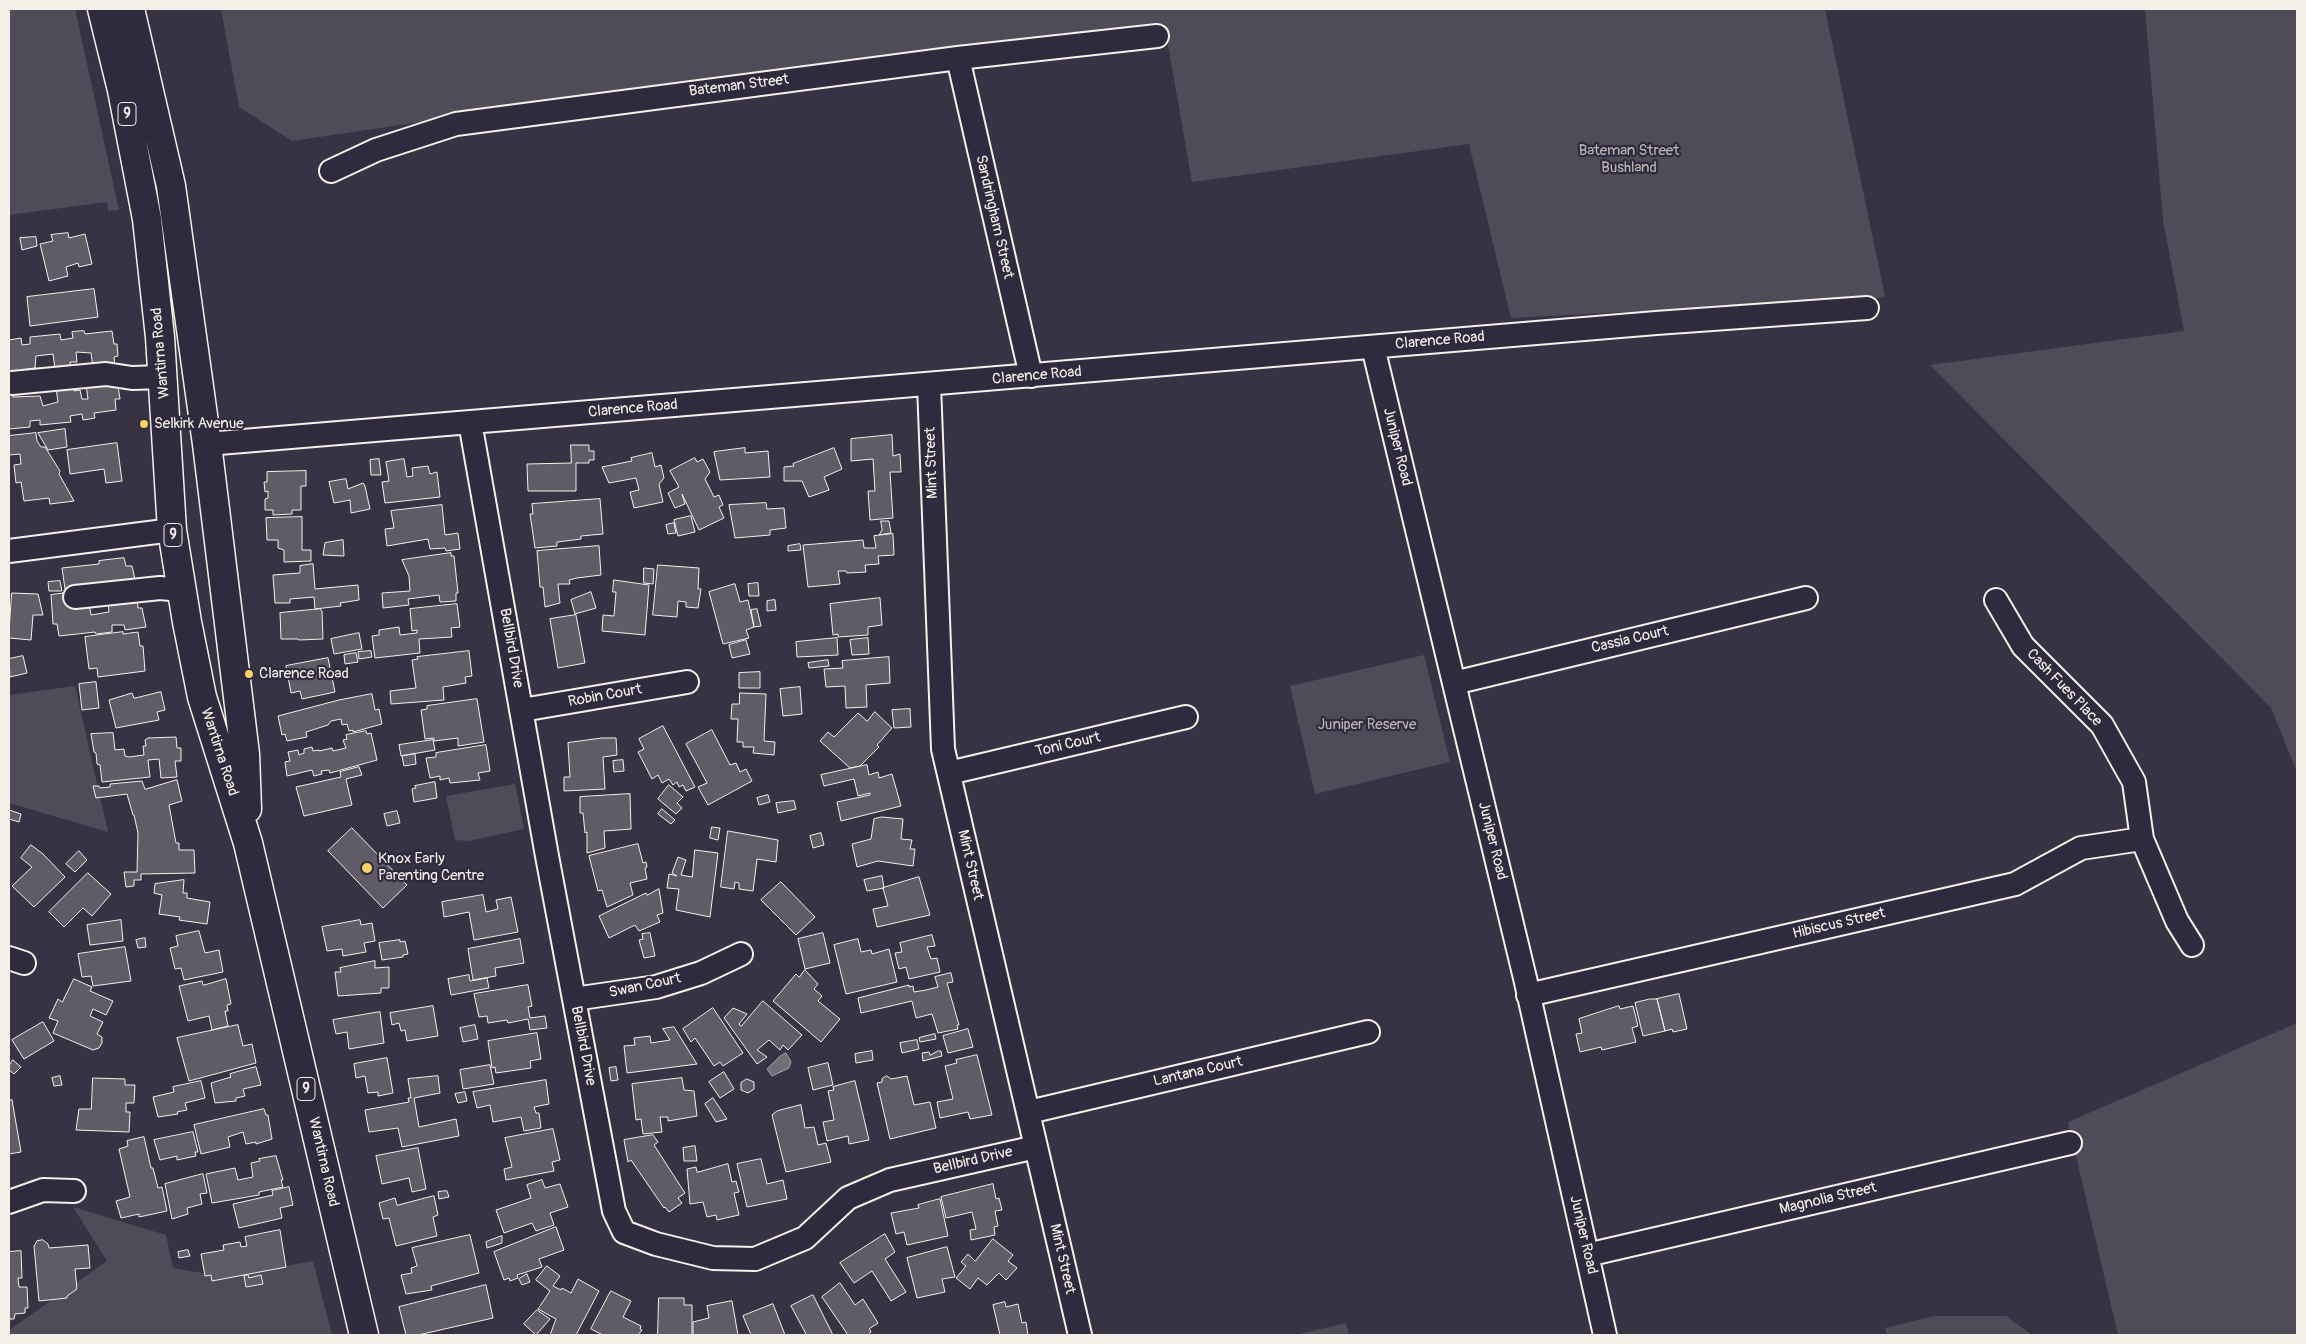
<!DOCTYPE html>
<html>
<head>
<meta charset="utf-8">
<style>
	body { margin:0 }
	#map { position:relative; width:2306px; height:1344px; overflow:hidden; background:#373244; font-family:Pangolin,sans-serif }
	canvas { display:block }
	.frame { position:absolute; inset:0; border:10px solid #f4f1e8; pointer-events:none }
</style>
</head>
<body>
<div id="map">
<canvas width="2306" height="1344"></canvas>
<div class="frame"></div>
</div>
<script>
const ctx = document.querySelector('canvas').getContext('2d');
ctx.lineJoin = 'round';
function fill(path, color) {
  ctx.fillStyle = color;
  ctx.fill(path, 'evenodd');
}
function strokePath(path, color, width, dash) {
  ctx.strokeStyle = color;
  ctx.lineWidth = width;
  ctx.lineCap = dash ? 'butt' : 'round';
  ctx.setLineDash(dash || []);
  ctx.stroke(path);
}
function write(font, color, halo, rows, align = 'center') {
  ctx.font = font + ' Pangolin,sans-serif';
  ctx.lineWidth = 4.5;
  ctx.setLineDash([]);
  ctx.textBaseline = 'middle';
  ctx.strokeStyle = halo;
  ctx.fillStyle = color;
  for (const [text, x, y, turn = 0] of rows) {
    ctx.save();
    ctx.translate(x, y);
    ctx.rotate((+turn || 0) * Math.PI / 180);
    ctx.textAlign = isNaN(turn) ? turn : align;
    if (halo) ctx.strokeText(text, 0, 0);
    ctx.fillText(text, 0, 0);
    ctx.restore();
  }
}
fill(new Path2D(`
	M9,9H75L119,210L108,211L107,202L9,215Z
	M221,9H1825L1885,296L1873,299L1511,318L1469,144L1192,182L1165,28L706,80L292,141L239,107Z
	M2145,9H2297V772L2271,708L1930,365L2184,331L2163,220Z
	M1424,655L1450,762L1315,794L1290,686Z
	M75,686L108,832L9,803V695Z
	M515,784L524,829L469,841L455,840L446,796Z
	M2297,1023V1335H2118L2068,1122Z
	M73,1207L166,1235L173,1268L225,1277L313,1261L332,1335H9V1330L107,1261Z
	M1934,1316H2006L2032,1335H1887L1885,1328Z
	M1346,1323L1349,1335H1295Z`), '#504b59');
const water = new Path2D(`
	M786,1053L791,1062L789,1068L772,1076L767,1069L779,1057Z`);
fill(water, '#726e77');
strokePath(water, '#a6a2a4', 1);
const building = new Path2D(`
	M68,233L69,238L85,234L92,264L79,267L78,263L66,267L68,276L49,281L40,244L53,241L51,235Z
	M36,237L37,246L22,250L20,238Z
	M94,289L98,317L30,326L27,297Z
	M84,331L85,334L112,331L114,344H117L118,356L114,357L115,367H93L91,353L76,352L77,362H70L71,370L55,369L53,354L36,356L35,368L10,372L12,393L9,394V340L21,338L22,345L30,344V337L60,334L61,340L73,338L72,332Z
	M112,376L113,387L118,386L120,399H115L116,410L94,413L95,418L83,420L82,414L70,416L71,422L40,425V420L30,421V427L9,429V394L12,393L13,397L40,396L43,406L58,402L56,388L73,384L74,391L80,390L82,399H88L86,385Z
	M65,429L67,447L48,450L38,433Z
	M36,433L37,441L41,447H45L60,471L59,474L74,501L50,504L49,498L24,501L21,482L16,483L14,465L21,464L20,454L9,455V436Z
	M892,435L893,456L900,454L901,472H890L893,518L870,520L868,491H875L873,459L851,461V439Z
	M117,443L122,481L106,483L104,469L70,474L67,450Z
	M571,445H589V451H594V460H589V463H576V491H528L527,464L571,463Z
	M745,448V453L768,451L770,477L720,480L714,452Z
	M834,448L842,469L824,477L829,490L809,497L802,481H784V467L794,466L793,464Z
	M652,453L655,467L661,465L664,478L659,484L663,502L634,508L630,492L639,490L636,478L609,483L602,467L632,461L631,458Z
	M695,458L697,462L703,459L710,472L705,479L714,497L719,495L723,505L719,507L724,518L699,530L682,494L685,504L675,508L668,493L679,487L670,471Z
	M379,459L381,475H371L370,460Z
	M404,459L407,477L413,476L412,468L428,466L430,474L437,472L440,497L385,503L382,482L389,481L386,462Z
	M306,471V486H301V510H292V514L273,515V510H265V499L268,498V491L265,492L264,482H267V472Z
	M346,479L348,489L363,483L365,486L370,509L351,513L350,500L334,503L329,482Z
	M600,499L603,534L581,536V539L557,542V546L535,548L530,514H533L532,504Z
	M766,503L767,509L784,508L786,528L770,530V535L735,538L729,505Z
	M442,505L445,535L458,533L460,549L446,551L445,548L430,549L428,539L387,546L385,529L394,528L391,511Z
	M691,516L695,532L678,536L674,520Z
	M302,517V550H311V561L284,562V550L278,548V540H267L266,518Z
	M881,521H889L891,533L879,535L882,530Z
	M674,523L676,533L668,534L666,525Z
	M893,534L894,555L878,556L879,564L865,565L866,572L847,573L846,571H838L840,584L808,587L803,545L863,540L864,548H876L874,536Z
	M343,540L344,556L323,555L325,543Z
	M800,544L801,550L788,551V546Z
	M599,546L601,575L577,578L569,580L570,584H558L560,603L545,607L543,587H540L537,551Z
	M451,553V556H454L458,593H456V601L440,602L439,595L408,599L409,605L383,608L382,593L410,591L409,576L402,560Z
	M124,558L126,566H132L136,584L102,585L65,589L62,568L99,564V561Z
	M313,564L315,589L358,585L359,600L340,603L341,606L315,609L314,597L290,599V603H275L273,575L300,573V566Z
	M658,565L699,568L698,589H701L698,608L686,607V602L678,601L677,617L653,615Z
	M644,568L654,569L653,584L644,583Z
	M614,580L649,585L645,635L602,631L603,615L614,616L616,592H613Z
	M60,581L62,591H49L48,582Z
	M758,583L759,596H749L748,584Z
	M735,584L740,602L748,600L754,627L746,630L749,638L723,644L709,592Z
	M73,592L89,603L91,615L109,612L108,602L137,595L138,608H142L146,627L125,630L124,625H112V632L96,634L95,632L59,636L57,624H53L51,595Z
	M591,592L596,608L575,614L571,600Z
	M12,593L38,594L43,615H33L31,640L9,638Z
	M880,598L882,625L868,627V635L838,637V634L833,635L830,604Z
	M775,600L776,610L767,611V601Z
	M457,604L460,627L451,628L452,637L419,639L420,653L375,658L372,636L379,635V630L399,627L400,635L417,633V630L412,631L410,609Z
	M320,609L322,611L323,639L299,640L298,639H281L280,613Z
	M757,609L761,626L754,627L751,610Z
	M576,615L585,663L558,668L550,619Z
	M123,632V634L138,632L140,646H143L145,671L98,677L97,668L89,669L85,637Z
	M359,633L362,649L334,654L331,639Z
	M837,638L838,655L797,657L796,642Z
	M868,638L869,654L852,655L850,640Z
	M746,640L750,654L732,658L729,645Z
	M371,651L372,657L359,659L358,652Z
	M469,651L472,676L465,677L466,683L443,687L444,700L391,704L390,691L416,688L412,660L418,659L417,657Z
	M356,653L358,662L345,664L344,655Z
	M23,656L27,673L10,677L9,659Z
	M889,657L890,683L866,685L867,707L846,708L845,686L826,687L824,669L843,668L842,661Z
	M328,658L335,692L302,699L300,691L291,693L286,666Z
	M828,660L829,666L809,668L808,663Z
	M760,672V688H739V673Z
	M96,682L99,708L82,710L79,684Z
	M800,687L802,714L783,716L780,689Z
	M161,692L165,710L157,712L159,720L116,728L109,700L132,693L134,698Z
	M740,693L766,694L764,741L775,742L774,755L753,753L754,747H743V742H737L738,719H731L732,704H739Z
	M372,694L375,710L379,709L382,724L353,732V730L349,731L347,724L342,725L341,719L331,721L328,725L306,732L307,737L287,741L285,734L282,735L278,716L339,700Z
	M477,699L484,742L458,746V738L434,741V738L425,739L421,710L427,709V706Z
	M910,709L911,727L894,728L892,710Z
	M875,712L892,728L877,745L879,747L860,766L850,768L820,741L828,732L834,737L858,713L867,721Z
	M663,726L695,787L686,791L683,785L679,787L677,782L673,785L669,779L662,783L658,775L652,779L638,752L644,749L639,739Z
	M712,730L730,765L736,763L740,772L746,769L752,781L708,805L698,787L707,783L686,744Z
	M366,731L367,734L371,733L377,760L330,773L329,770L321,771L322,774L314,776L312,770L287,776L285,762L290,761L288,752L298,750L299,755L304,753V749L312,747L313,751L319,750V751L332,748L333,751L346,748L343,740L347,739L346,735Z
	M113,733L115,750L124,749L125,756L129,757L144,755L143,746H146L145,740L148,738L176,737L177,748H181V761H175L177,777L161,778L159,759L148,760L150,777L102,782L100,765L97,764L96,753L94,752L91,734Z
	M602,738H616L617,755L603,757L605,789L564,791V777H570L568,743Z
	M433,740L435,750L401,756L399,745Z
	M486,745L490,771L478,773L480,780L450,783L449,778L440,780V776L430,778L426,758L436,757V753Z
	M415,754L416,764L404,766L402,756Z
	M623,760L624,771L614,772L613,761Z
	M867,765L869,775L878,772L879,778L892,774L901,806L841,821L837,802L870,795V793L858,796L854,779L824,786L821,775Z
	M359,767L362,775L346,779L352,805L304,816L296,787L341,777L340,772Z
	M177,780L182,801L169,805L176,843H179V850H194L195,873L141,874V880H134V886L126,887L124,872H137L138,833L134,815H133L127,794L96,798L93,786H99L100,788L110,787V784L142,781L145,789Z
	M435,782L437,798L414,802L412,789L416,788L415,786Z
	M669,785L683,797L677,803L682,808L676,814L658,799Z
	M630,794L631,829L604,831L605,848L587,853V832L585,833L583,813H580V797Z
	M768,795L770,802L759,805L757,798Z
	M794,801L796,809L778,813L776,803Z
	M662,809L675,820L671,824L658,814Z
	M9,810L21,814L19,822L9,819Z
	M397,811L400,823L387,826L384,814Z
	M882,817L903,819L901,839L912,840L910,849H915L913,866L878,861L857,867L852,844L871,839L874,819Z
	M712,827L720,828L718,840L710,838Z
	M352,828L407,885L383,908L328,851Z
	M728,831L778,840L776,862L757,859L753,891L739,889V883L735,882L734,889L721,887Z
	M821,833L824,845L813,848L810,836Z
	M638,844L643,863L646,862L647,867L645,868L647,879L630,883L633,895L607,907L602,890L598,891L589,856Z
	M31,845L43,854L65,877L34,907L12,886L32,867L21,858Z
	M695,850L718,853L710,917L676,910L679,889L667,888L669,874L677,876L672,873L678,857L686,860L681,875L692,877Z
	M79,851L87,860L75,872L66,864Z
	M88,873L111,894L92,916L83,908L64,927L49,912Z
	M882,876L884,888L867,891L864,880Z
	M919,877L930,915L877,927L873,909L888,906L883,888Z
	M184,880L183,893H187V898L210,902L207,924L179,920L180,917L159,914L162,895L154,893L155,884Z
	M781,882L815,917L796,935L761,900Z
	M659,889L663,913L657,915L660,922L639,931L635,925L609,938L599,916L646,893L647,895Z
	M483,895L486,912L498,909L496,900L511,897L518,932L474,940L469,912L444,917L442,902Z
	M121,920L123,941L90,945L87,925Z
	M360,920L361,925L372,923L375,941L364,943L366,952L343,956L342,949L327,951L322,927Z
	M199,931L205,953L219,950L223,972L184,980L181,968L175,969L170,948L178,946L176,936Z
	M650,933L655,956L644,958L639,940L643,939L642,934Z
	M823,933L830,963L805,969L798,939Z
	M932,935L935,946L927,947L931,959L937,958L940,972L909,979L906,967L899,969L895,953L902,952L900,943Z
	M145,938L146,947L138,948L136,940Z
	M520,939L524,963L495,968L496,976L473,980L468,949Z
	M858,939L861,952L871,950L872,954L889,949L897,982L846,994L834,945Z
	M400,940V942L405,941L408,954L403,955V957L382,960L379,943Z
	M125,947L131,981L93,986L91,976L82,977L78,954Z
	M375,961V968L389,967V988H381V993L338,996L335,972H341L340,968Z
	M805,970L818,984L814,989L822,996L818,1001L840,1019L821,1042L773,1001L796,974L799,977Z
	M951,973L953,982L947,983L959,1025H957L958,1029L938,1033L932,1014L916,1018L912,1001L861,1013L858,998L909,985V987L913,986L914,992L926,990L938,987L935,977Z
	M469,975L470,981L487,978L489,988L451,995L448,979Z
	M74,979L92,987L90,991L113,1001L106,1015L93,1009L90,1016L103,1022L97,1034L102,1037V1043L99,1048L93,1050L53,1033L58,1021L49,1018L58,999L62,1002Z
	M226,979L231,1004L227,1005L228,1011H225L228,1026L212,1030L209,1016L188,1021L179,986L202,981L203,985Z
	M528,985L532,1006L528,1007L530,1018L545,1016L547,1028L530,1030L528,1019L508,1023L507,1020L488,1023L487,1016L479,1017L474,994Z
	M1679,994L1687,1029L1673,1032L1672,1029L1665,1031L1657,999Z
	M1650,999H1657L1665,1031L1643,1036L1635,1003Z
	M763,1001L802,1035L788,1050L783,1045L780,1050L769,1040L757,1050L767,1057L757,1064L724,1018L733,1008L747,1014L739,1024L741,1026Z
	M433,1006L438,1036L407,1041L405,1030L401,1031L399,1023L392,1025L390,1013Z
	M1619,1006L1620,1009L1633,1006L1638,1026L1632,1028L1636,1042L1602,1050L1601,1047L1580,1052L1576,1034L1582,1033L1579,1019Z
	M713,1008L743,1053L723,1066L720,1062L714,1066L695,1038L691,1042L683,1029Z
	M380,1012L384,1043L349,1049L347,1032L336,1034L333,1020Z
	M43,1022L54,1041L24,1059L12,1040Z
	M238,1025L243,1046L252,1044L256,1063L189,1081L177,1038Z
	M475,1025L478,1039L463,1042L460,1028Z
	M674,1027L697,1064L627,1073L624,1046L635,1045L634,1038L650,1036L651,1043L670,1040L663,1029Z
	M968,1029L973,1047L948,1053L943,1036Z
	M537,1033L541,1059L530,1061L531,1068L496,1073L495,1067L492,1068L488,1041Z
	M935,1034L936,1039L920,1042L919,1038Z
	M917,1040L919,1049L902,1053L900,1043Z
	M872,1051L873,1060L856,1063L855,1054Z
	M938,1051H941L942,1056L923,1061L922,1053L929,1052L930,1055Z
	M977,1055L992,1115L970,1119L968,1112L940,1118L937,1102L953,1099L945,1066L957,1063L956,1060Z
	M387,1058L393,1093L378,1096V1092L368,1093L365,1076L356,1078L354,1064Z
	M13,1060L21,1067L14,1074L9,1070V1066Z
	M828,1063L833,1085L813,1090L808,1068Z
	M490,1065L494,1084L463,1089L460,1070Z
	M256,1067L261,1085L243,1089L245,1096L236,1098V1101L215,1103L211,1083L231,1077L230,1074Z
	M616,1067L618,1080L611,1081L609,1068Z
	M724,1072L734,1089L720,1098L709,1082Z
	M60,1076L62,1085L54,1086L52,1078Z
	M438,1076L440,1093L414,1098L419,1127L456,1119L459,1136L402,1147L398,1128L369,1132L365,1110L409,1102L408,1098H411L408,1079Z
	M887,1076L891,1079L907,1076L914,1105L930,1102L936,1128L890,1139L877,1083L882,1082V1079Z
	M93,1078L125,1079V1085H135L134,1103H126V1112H130L129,1132L76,1130L79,1109H91Z
	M682,1078L684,1090L694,1091L697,1116L668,1121V1117H660L662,1132L643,1134L641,1119L636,1120L632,1084Z
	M747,1079L754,1082V1089L748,1093L741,1090V1083Z
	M546,1080L549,1104L534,1107L536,1113H539L541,1128L524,1131L521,1117L493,1122L490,1105L477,1108L473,1092Z
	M201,1081L205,1098L185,1103L187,1110L177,1112L178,1114L158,1117L153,1097L174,1092L173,1087Z
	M855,1081L869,1140L849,1144L848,1136L827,1141L823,1122L834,1120L828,1091L834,1090L833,1087Z
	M465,1092L467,1101L458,1103L455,1094Z
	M713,1098L727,1119L716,1122L705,1104Z
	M12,1100L21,1152L9,1154V1101Z
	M801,1105L805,1128L814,1127L818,1145L826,1143L831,1162L786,1172L772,1115L777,1111Z
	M264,1109L266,1115H268L272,1139L256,1144V1142L246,1144L243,1132L228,1137L230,1147L201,1154L194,1125Z
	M553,1129L560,1160L552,1162L554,1171L506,1180L504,1169L512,1167L505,1138Z
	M193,1132L198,1152H195L196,1156L177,1160V1156L160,1160L154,1140Z
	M653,1135L658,1142L654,1145L685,1193L678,1198L682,1203L669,1212L665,1207L664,1208L631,1160L628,1162L624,1140Z
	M144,1137L151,1168H153L158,1188L162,1187L167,1211L139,1217V1214L121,1218L116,1201L130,1197L119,1149L128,1146L127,1141Z
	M695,1146L697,1161H684L683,1148Z
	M418,1148L426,1189L412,1192L409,1178L382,1184L376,1156Z
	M276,1156L283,1180H281L283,1187L259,1192V1195L212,1203L206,1174L235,1168L238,1180L253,1177L251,1163L260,1161L259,1159Z
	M761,1159L767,1184L783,1180L787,1199L747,1207L737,1164Z
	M728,1164L732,1182L736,1181L739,1192L734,1193L739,1215L717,1220L716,1215L707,1217L703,1202L690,1204L687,1169L696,1167L697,1172Z
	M203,1174L207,1193L200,1194L202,1204L187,1208L188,1214L172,1219L165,1184Z
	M542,1180L545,1188L560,1184L568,1207L550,1213L554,1225L536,1231L532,1223L504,1233L496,1210L531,1198L527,1185Z
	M993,1184L996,1199L999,1198L1002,1210L995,1211L998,1226L994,1227L995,1235L971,1240L970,1230L976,1229L972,1212L946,1218L941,1197Z
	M289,1187L293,1205L280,1208L282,1218L239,1228L233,1204L273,1195L272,1191Z
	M447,1191L449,1197L439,1199L438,1192Z
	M434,1196L438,1215L433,1217L437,1236L396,1246L389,1218L383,1219L379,1203L395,1198L397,1205Z
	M940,1199L948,1236L907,1245L904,1232L896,1234L891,1213L919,1208L918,1205Z
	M556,1227L564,1250L539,1259L542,1267L517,1275L518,1278L510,1281L509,1278L504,1280L494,1252Z
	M280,1230L286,1267L212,1281L211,1275L205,1276L201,1254L224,1250L223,1245L240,1242L241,1247L247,1246L245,1237Z
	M885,1234L895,1252L885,1259L906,1292L891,1301L872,1271L854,1283L840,1263Z
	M470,1235L479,1273L431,1286L432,1290L406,1294L401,1275L412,1273L411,1268L417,1266L412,1248Z
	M502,1236V1243L487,1248L486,1242Z
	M993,1239L1013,1255L1008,1261L1017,1268L1006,1280L999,1273L987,1285L978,1278L970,1289L956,1278L966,1266L961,1262L968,1254L975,1261Z
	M43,1240L48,1244L49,1248L88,1245L90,1268L75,1269L77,1289L67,1296V1298L39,1301L34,1246L37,1241Z
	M947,1247L955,1277L942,1279L945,1292L917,1298L907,1258Z
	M188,1250L190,1256L179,1258L178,1252Z
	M21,1251L22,1278H18L19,1287H27L28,1308H25V1313L15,1314L14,1319H9V1252Z
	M547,1266L560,1276L553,1286L561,1290L562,1288L571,1293L578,1279L599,1291L576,1335H550L556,1319L538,1309L550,1291L536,1280Z
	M527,1274L530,1282L522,1285L519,1279Z
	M248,1275L249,1278L261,1275L263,1284L246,1287L244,1276Z
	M840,1283L855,1305L863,1299L878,1323L869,1329L871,1331L869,1335H848L822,1297Z
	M486,1285L493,1318L418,1335H406L399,1307Z
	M611,1291L631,1301L623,1317L641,1326L640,1329L642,1330L638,1335H603L591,1329Z
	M813,1295L833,1335H803L806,1334L791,1306Z
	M659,1298H684V1305H692V1335H658Z
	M732,1301L738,1335H693V1322L709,1318L707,1306Z
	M1005,1302L1006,1307L1018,1304L1022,1323L1026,1322L1028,1335H1000L993,1305Z
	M773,1304L785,1335H751L743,1316Z
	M537,1310L550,1319L536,1335L524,1324Z`);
fill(building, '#5f5c67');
strokePath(building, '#f4f1e8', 1);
const minor = new Path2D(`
	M958,58L1031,376
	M331,171L376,150L456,124L958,58L1157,36
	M1373,347L1525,978L1605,1335
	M12,383L106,374L132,378L163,377
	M929,385L943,749L1080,1335
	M470,422L547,856L614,1211L624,1232L656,1244L713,1258L755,1259L805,1238L848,1198L890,1180L1036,1147
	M207,444L1656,323L1867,308
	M9,551L172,530
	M75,597L160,588L171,589L181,593
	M1996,600L2023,646L2102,725L2134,782L2142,839L2177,921L2192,945
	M1454,683L1806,598
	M522,710L687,682
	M949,773L1186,717
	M9,958L24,963
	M1528,995L2015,884L2081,848L2142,839
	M574,999L656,987L701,973L741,954
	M1029,1112L1368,1032
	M9,1202L43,1190L74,1191
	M1587,1255L2070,1143`);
const major = new Path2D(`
	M102,9L122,90L147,219L160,337L172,530L187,622L202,697L248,843L364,1335
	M130,9L171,186L207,444L245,754L247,809`);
strokePath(minor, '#f4f1e8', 26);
strokePath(major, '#f4f1e8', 31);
strokePath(minor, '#2f2a3d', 22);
strokePath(major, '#2f2a3d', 28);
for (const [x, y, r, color] of [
	[144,424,5,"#ffd166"],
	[249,674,5,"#ffd166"],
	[367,868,6,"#ffd166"]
]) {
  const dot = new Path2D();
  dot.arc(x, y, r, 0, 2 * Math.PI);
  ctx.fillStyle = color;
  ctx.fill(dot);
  strokePath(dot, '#2f2a3d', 2);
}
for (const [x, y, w] of [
	[127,114,18],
	[173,535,18],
	[306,1089,18]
]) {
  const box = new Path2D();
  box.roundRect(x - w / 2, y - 11.5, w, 23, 4);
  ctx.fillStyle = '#2f2a3d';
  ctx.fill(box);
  strokePath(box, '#f4f1e8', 1);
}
write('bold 14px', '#f4f1e8', null, [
	["9",127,114],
	["9",173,535],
	["9",306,1089]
]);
write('15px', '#f4f1e8', '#2f2a3d', [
	["Bateman Street",739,86,-7],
	["Sandringham Street",994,217,77],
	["Clarence Road",1440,341,-5],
	["Wantirna Road",161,353,-95],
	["Clarence Road",1037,376,-5],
	["Clarence Road",633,409,-5],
	["Juniper Road",1397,447,76],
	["Mint Street",932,463,-92],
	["Cassia Court",1630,640,-13],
	["Bellbird Drive",511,648,80],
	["Cash Fues Place",2064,688,46],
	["Robin Court",605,696,-10],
	["Toni Court",1068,745,-13],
	["Wantirna Road",219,752,72],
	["Juniper Road",1492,841,76],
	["Mint Street",970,865,77],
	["Hibiscus Street",1839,924,-13],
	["Swan Court",645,986,-12],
	["Bellbird Drive",583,1046,79],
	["Lantana Court",1198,1072,-13],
	["Bellbird Drive",973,1161,-13],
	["Wantirna Road",323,1162,77],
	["Magnolia Street",1828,1199,-13],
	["Juniper Road",1583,1235,77],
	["Mint Street",1062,1259,77]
]);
write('15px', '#bbb7b6', '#2f2a3d', [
	["Bateman Street",1629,151],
	["Bushland",1629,168],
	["Juniper Reserve",1367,725]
]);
write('15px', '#f4f1e8', '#2f2a3d', [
	["Selkirk Avenue",154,424],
	["Clarence Road",259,674],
	["Knox Early",378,859],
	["Parenting Centre",378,876]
], 'left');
</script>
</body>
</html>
